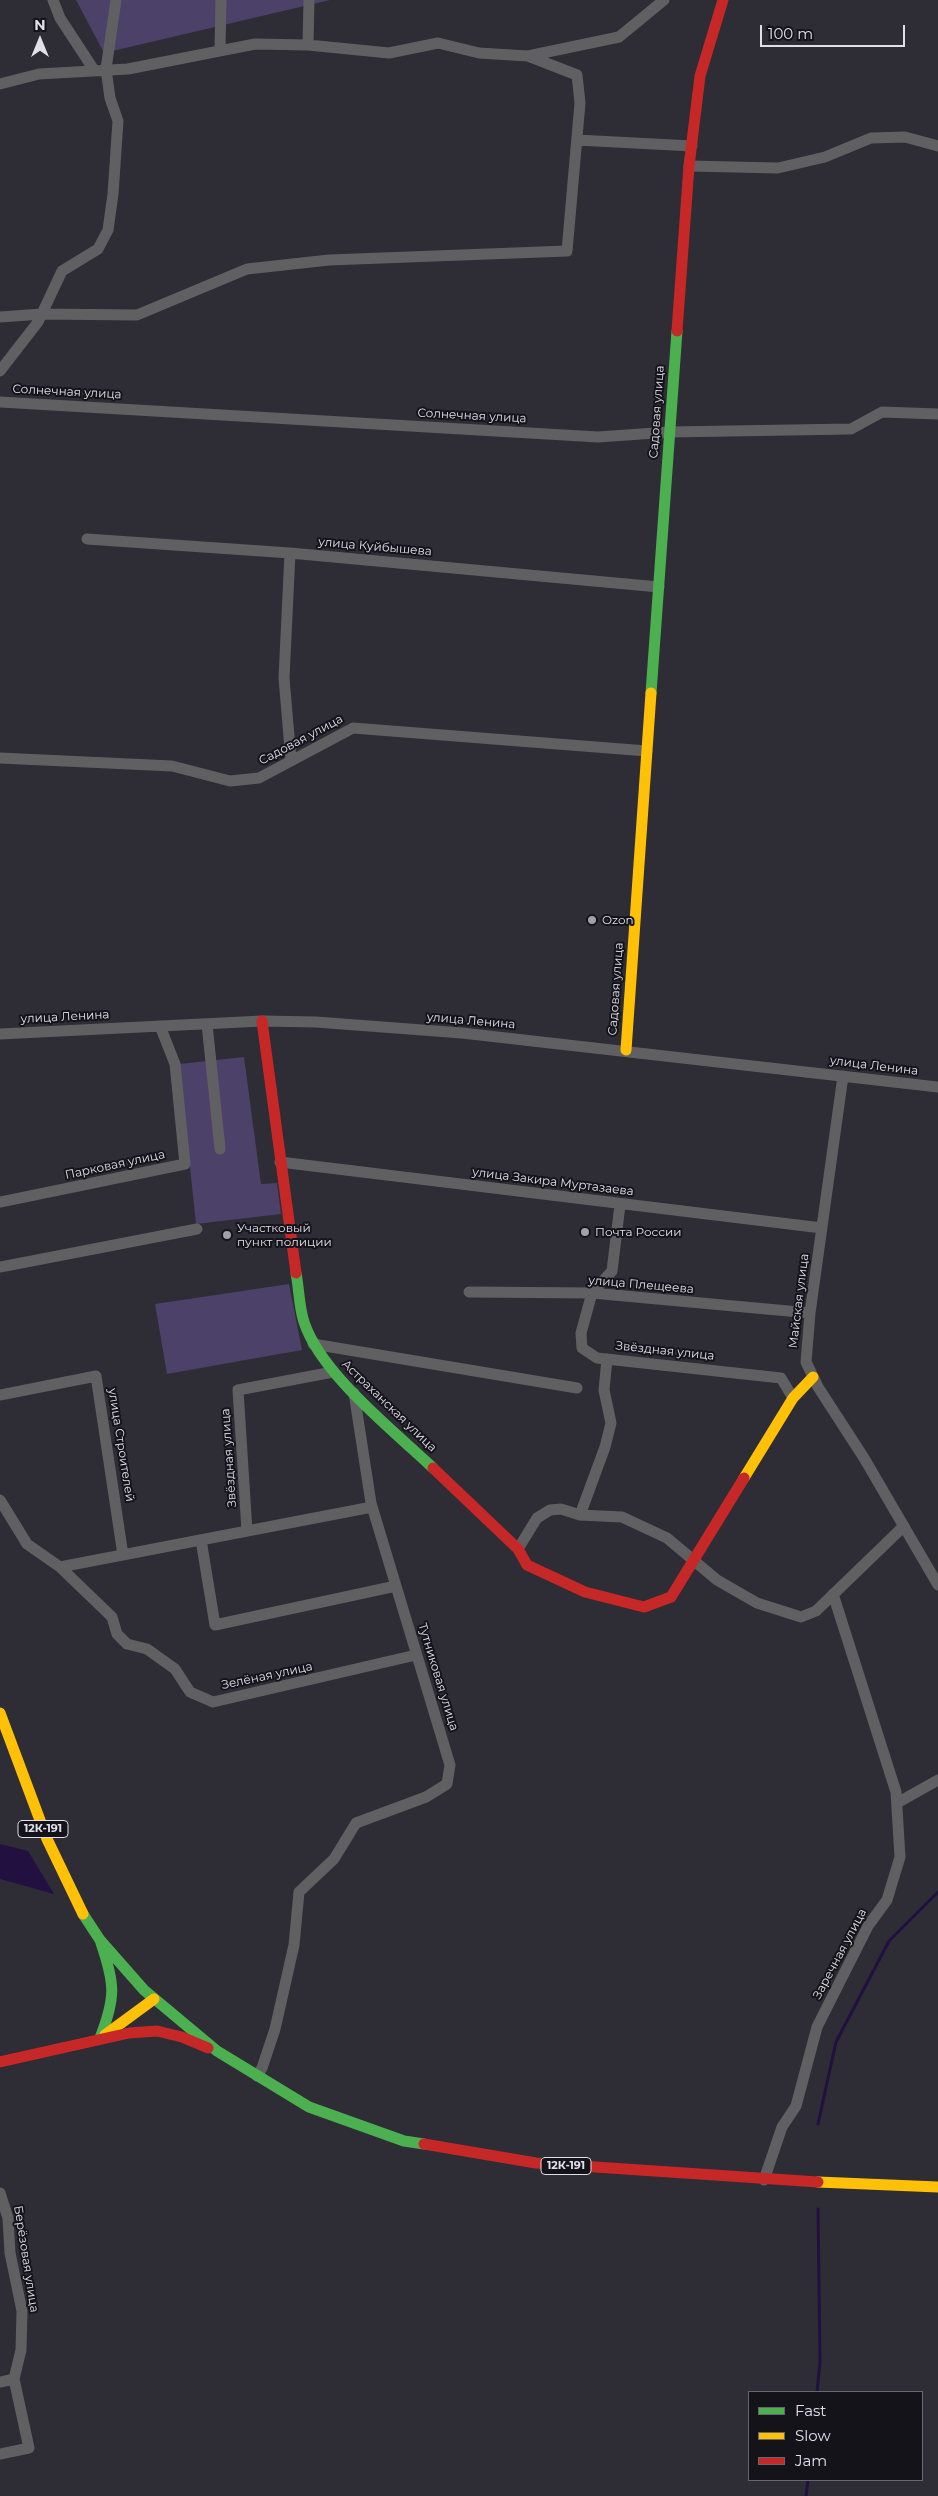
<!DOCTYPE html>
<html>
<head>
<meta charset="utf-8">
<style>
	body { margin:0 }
	#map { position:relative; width:938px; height:2496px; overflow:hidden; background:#2e2c34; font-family:Montserrat,sans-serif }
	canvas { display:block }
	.legend { position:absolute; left:748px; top:2391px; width:175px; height:90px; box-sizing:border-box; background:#15131a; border:1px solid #67656d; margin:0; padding:6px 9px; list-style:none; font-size:15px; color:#e1dfe9 }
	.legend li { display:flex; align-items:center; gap:10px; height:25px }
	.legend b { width:25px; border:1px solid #67656d }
	.north { position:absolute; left:15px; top:15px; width:50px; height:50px; -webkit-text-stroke:4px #15131a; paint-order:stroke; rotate:0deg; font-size:14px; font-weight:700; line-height:20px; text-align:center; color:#e1dfe9 }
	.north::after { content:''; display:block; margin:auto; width:18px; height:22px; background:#e1dfe9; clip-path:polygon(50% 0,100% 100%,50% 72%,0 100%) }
	.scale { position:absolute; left:760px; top:25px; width:145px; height:22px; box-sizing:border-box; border:2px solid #e1dfe9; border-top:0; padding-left:6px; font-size:15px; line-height:18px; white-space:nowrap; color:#e1dfe9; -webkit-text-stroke:4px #15131a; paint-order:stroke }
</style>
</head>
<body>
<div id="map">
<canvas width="938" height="2496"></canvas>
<ul class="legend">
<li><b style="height:6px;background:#4caf50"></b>Fast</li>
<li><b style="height:6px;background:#ffc107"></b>Slow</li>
<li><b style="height:6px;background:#c62828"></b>Jam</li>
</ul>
<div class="north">N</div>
<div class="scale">100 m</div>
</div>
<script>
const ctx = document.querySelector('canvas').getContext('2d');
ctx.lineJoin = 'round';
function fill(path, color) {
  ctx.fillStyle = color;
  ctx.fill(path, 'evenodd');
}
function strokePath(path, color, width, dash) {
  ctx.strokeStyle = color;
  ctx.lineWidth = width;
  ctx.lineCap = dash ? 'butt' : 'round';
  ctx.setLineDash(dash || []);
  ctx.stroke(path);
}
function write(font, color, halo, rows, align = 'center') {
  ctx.font = font + ' Montserrat,sans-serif';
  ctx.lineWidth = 4;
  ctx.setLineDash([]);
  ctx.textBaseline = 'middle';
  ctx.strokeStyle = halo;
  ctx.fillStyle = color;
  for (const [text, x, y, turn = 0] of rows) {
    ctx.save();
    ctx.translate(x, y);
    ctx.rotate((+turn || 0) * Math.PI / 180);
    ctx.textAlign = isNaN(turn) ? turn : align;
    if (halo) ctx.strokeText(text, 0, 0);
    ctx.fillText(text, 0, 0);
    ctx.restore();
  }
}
fill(new Path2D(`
	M76,0H330L104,53Z
	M244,1057L261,1184L277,1183L281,1214L196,1224L179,1064Z
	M289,1284L302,1350L167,1374L155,1304Z`), '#4b4169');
fill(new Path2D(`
	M0,1844L28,1851L54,1894L0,1879Z`), '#221040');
strokePath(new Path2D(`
	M818,2124L836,2042L889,1941L938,1892
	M817,2392L820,2362L818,2209
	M806,2496L808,2480`), '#221040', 3);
strokePath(new Path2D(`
	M53,0L60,18L94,70
	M308,45L309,0
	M220,49L221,0
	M0,84L39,74L128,69L255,44L308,45L389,53L438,43L479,53L528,56L619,37L664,0
	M577,140L692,146
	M689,166L778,168L825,157L871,138L905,137L938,146
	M0,317L42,314L137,315L247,269L329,260L567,251L580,103L577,75L528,56
	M0,371L38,322L62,271L98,249L108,230L113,194L118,121L110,98L106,69L116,0
	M0,402L598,437L669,432L851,429L882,412L938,414
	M87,539L290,553L659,587
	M290,553L284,678L291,760
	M0,758L172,766L230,781L259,778L353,728L647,751
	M207,1024L220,1149
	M0,1034L262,1021L316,1022L462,1033L938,1087
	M843,1076L810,1313L806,1362L818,1387L864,1458L938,1585
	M280,1162L822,1228
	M0,1202L185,1164L175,1064L160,1026
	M620,1205L612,1271L592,1293L581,1333L582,1348L597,1358L781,1378L793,1398
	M0,1267L197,1229
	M469,1292L592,1293L810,1313
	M313,1344L577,1388
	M0,1395L96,1376L123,1555
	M0,1500L27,1544L60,1567L112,1617L117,1634L127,1644L147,1649L175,1669L190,1692L213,1702L416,1655
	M580,1515L605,1447L611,1423L604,1390L607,1359
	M247,1531L238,1390L333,1372
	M201,1540L215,1625L396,1586
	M518,1549L537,1518L550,1510L561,1509L580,1515L622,1517L667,1538L717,1580L757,1603L801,1617L816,1611L904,1526
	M60,1567L372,1507
	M897,1803L938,1780
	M257,2076L262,2068L275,2029L294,1945L299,1892L334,1859L356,1823L426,1797L447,1784L450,1765L371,1503L354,1393
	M764,2180L782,2127L796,2106L817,2027L868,1926L887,1900L900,1857L896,1792L833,1594
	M0,2193L8,2218L10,2253L22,2311L21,2350L14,2379L29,2448L0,2454
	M0,2382L14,2379`), '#606063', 11);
strokePath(new Path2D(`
	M651,693L677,331
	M296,1273C299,1288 299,1307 304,1322C321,1374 393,1430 433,1468
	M83,1914L100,1940L144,1990L217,2051L309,2107L404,2141L424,2144
	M100,2038C116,1997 115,1984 101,1943`), '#4caf50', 11);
strokePath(new Path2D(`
	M626,1050L651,693
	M744,1478L793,1398L813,1377
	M0,1713L47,1839L83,1914
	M105,2035L154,1999
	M818,2182L938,2187`), '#ffc107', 11);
strokePath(new Path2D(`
	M677,331L689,166L700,76L723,0
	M262,1021L296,1273
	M433,1468L518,1549L527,1565L585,1592L644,1607L671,1597L744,1478
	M0,2062L129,2033L157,2031L182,2037L208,2048
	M424,2144L536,2163L818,2182`), '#c62828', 11);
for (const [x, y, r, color] of [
	[592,920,5,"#a2a0aa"],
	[585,1232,5,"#a2a0aa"],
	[227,1235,5,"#a2a0aa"]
]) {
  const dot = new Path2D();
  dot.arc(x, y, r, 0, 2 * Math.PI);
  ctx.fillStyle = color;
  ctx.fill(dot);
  strokePath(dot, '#15131a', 2);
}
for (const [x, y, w] of [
	[43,1829,50],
	[566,2166,50]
]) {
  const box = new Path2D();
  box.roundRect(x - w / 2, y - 8.5, w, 17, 4);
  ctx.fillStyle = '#15131a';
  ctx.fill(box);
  strokePath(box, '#e1dfe9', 1);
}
write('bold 11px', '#e1dfe9', null, [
	["12К-191",43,1829],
	["12К-191",566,2166]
]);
write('12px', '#e1dfe9', '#15131a', [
	["Солнечная улица",67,392,3],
	["Садовая улица",657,412,-86],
	["Солнечная улица",472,416,3],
	["улица Куйбышева",375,547,5],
	["Садовая улица",301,740,-28],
	["Садовая улица",616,989,-86],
	["улица Ленина",65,1017,-3],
	["улица Ленина",471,1021,5],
	["улица Ленина",874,1066,7],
	["Парковая улица",115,1165,-12],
	["улица Закира Муртазаева",553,1182,7],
	["улица Плещеева",641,1285,5],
	["Майская улица",799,1301,-83],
	["Звёздная улица",665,1351,6],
	["Астраханская улица",389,1406,44],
	["улица Строителей",121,1445,81],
	["Звёздная улица",229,1458,-94],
	["Зелёная улица",267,1676,-12],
	["Тутниковая улица",438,1677,73],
	["Заречная улица",840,1954,-62],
	["Берёзовая улица",26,2259,81]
]);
write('12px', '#e1dfe9', '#15131a', [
	["Ozon",602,920],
	["Участковый",237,1228],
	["пункт полиции",237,1242],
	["Почта России",595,1232]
], 'left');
</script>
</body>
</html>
